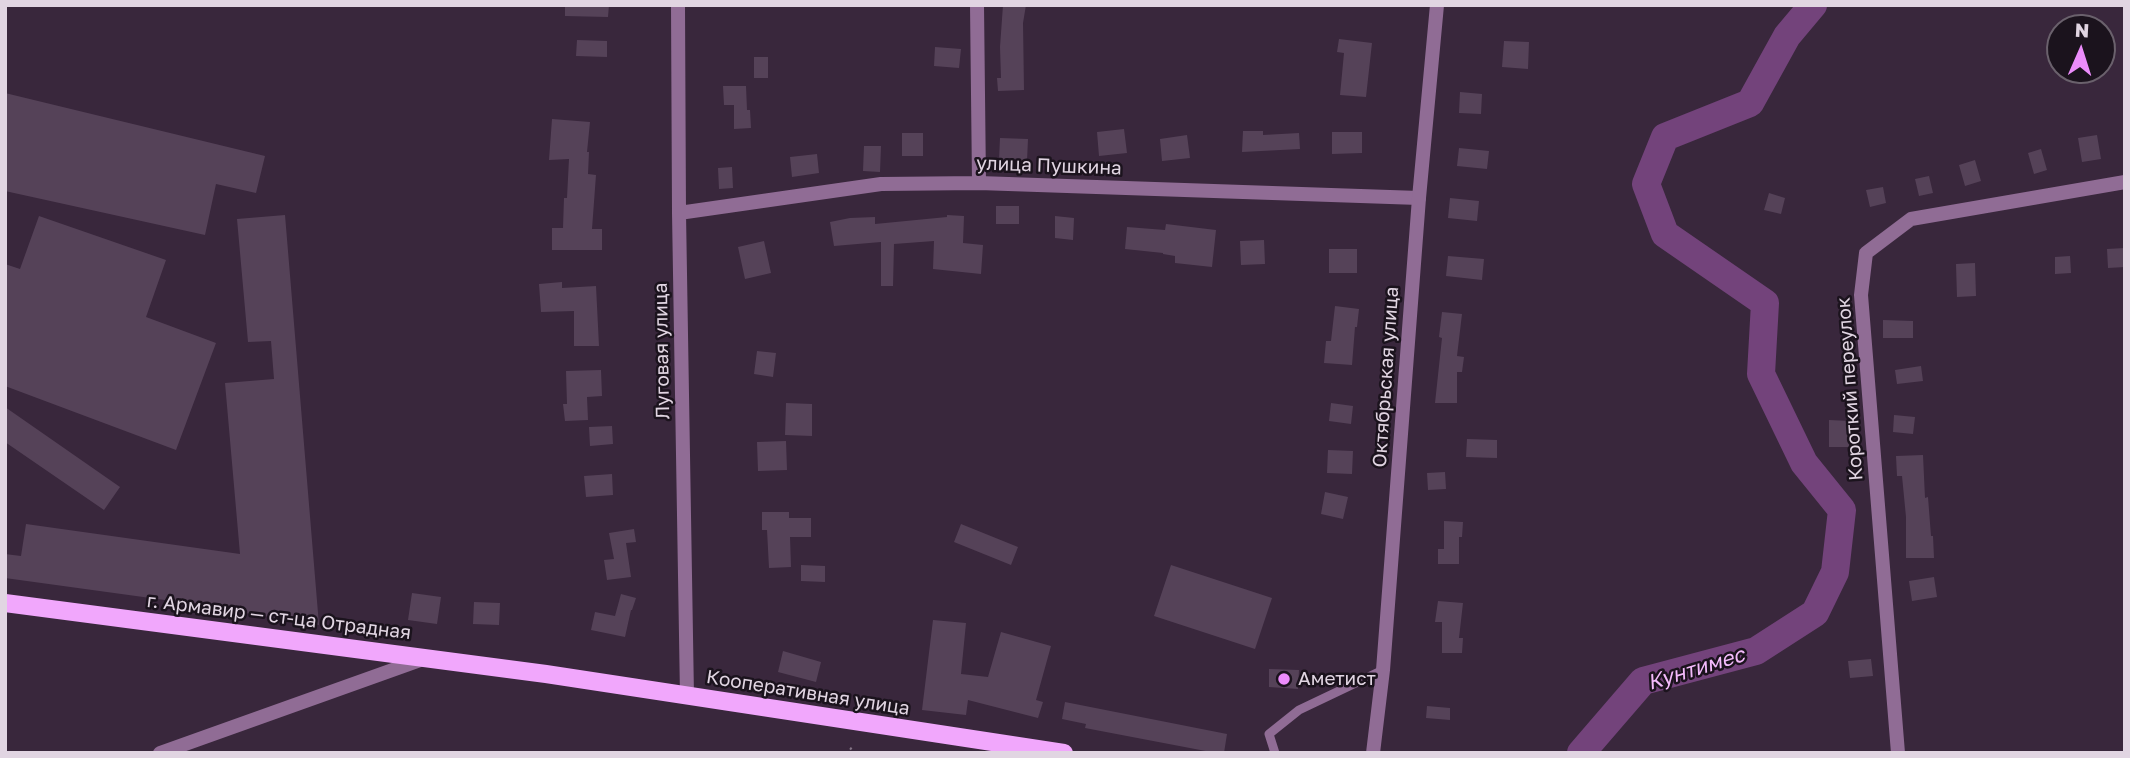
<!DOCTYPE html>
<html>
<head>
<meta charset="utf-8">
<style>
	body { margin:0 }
	#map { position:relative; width:2130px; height:758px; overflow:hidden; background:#39273c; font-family:"Golos Text",sans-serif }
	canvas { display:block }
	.frame { position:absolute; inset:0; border:7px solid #e1d5e2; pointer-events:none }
	.north { position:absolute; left:2046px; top:14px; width:70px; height:70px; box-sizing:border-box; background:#1b131d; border:2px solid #6a616c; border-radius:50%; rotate:3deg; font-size:19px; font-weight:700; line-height:28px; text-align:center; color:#e1d5e2 }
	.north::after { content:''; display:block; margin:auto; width:24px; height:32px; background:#ec8cfb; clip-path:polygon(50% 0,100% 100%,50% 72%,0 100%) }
</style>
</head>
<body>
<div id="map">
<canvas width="2130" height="758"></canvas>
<div class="frame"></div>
<div class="north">N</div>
</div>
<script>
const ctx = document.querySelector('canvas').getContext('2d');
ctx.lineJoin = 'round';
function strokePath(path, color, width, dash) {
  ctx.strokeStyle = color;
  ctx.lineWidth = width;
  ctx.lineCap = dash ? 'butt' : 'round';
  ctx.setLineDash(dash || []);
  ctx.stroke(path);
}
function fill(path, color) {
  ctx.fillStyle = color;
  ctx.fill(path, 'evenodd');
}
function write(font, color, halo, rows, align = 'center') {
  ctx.font = font + ' "Golos Text",sans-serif';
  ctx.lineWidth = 5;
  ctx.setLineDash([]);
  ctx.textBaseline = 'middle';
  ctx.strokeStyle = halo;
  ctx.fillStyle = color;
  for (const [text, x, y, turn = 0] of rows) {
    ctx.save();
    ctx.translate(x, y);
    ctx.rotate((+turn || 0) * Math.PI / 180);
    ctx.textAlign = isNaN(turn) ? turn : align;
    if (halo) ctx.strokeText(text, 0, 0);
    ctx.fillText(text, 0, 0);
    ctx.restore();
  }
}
strokePath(new Path2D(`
	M1581,753L1643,681L1756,651L1815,613L1835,572L1842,510L1804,463L1761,374L1765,303L1665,234L1646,184L1665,137L1750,103L1787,36L1813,5`), '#73437b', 28);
fill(new Path2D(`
	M565,5H609L608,17L565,16Z
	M1003,5H1026L1023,23L1024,90L998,91L997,78H1001L1000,47Z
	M1339,39L1372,43L1366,97L1340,95L1344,53L1337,52Z
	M577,40L607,41V57L576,56Z
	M1504,41L1529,42L1528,69L1502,67Z
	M935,47L961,49L959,68L934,66Z
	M754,57H768V78H754Z
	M723,86H746L747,110H750L751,128L734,129V105H724Z
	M1460,92L1482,94L1481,114L1459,113Z
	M5,93L265,156L256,193L216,184L205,235L5,191Z
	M552,119L590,122L587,152H589L588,174L596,175L592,229H602V250H552V228H563L564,198H567L569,159L549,160Z
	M1124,129L1127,153L1099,156L1097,132Z
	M1243,131H1263V135L1299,133L1300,149L1242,152Z
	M1332,132H1362V153L1332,154Z
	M902,133H923V156H902Z
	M1187,135L1190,158L1162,161L1160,139Z
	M2097,135L2101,159L2082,162L2078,138Z
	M1000,138L1028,139L1027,161L999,160Z
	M864,146H881L880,172L863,171Z
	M1459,148L1489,151L1487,169L1457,166Z
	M2041,149L2047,170L2034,174L2028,153Z
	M817,154L819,173L792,177L790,157Z
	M1975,160L1981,181L1965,186L1959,165Z
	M732,167L733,188L719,189L718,168Z
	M1929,176L1933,193L1919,196L1915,179Z
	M1883,187L1886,203L1870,207L1866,190Z
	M1769,193L1785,198L1781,214L1764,210Z
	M1450,198L1479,201L1477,221L1448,218Z
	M996,206H1019V224H996Z
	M285,215L319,625L245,613V611L5,578V554L21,556L26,524L240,554L225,383L274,379L271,341L248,342L237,219Z
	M947,215L964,216L963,243L983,245L981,274L933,269L934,241L894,244L893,286H881V242L834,246L830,222L850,218L875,217V224L947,217Z
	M39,216L166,260L146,317L216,343L176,450L5,386V264L20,269Z
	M1055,216L1074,218L1073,240L1055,238Z
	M1166,224L1216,230L1212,267L1175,263V256L1163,254V253L1125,249L1127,227L1165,230Z
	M1264,240L1265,264L1241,265L1240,241Z
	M764,241L771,273L745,279L738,247Z
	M2125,248V267L2108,268L2107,249Z
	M1329,249H1357V273H1329Z
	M1448,256L1484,259L1482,280L1446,276Z
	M2070,256L2071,273L2055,274V257Z
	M1975,263L1976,296L1957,297L1956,264Z
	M562,282V288L596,286L599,346H574V311L541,312L539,284Z
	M1335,306L1359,309L1357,327H1355L1352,365L1324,363L1326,341H1331Z
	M1442,312L1462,314L1457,356L1464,357L1462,372H1457V403H1435L1442,338L1439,337Z
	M1883,320L1913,321V338H1883Z
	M757,351L776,353L773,377L754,374Z
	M1921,366L1923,381L1897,384L1895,370Z
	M601,370L602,396L587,397L588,420L565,421L563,404H567L566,371Z
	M786,403L812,404V436L785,435Z
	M1331,403L1353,406L1351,424L1329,421Z
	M5,407L120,487L104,510L5,442Z
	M1894,415L1915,417L1913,434L1893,432Z
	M1829,420L1850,421L1849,447H1829Z
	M612,426L613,444L590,446L589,427Z
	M1467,439L1497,440V458L1466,457Z
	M786,441L787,470L758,471L757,442Z
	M1328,450L1353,451L1352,474L1327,473Z
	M1923,455L1925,498L1928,497L1931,536H1933L1934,558H1906V517L1902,476H1897L1896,456Z
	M1445,472L1446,489L1428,490L1427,473Z
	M612,474L613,495L586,497L584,476Z
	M1325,492L1348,497L1343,519L1321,514Z
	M762,512H789V518H811V537H790L791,567L769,568L767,530H762Z
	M1444,521L1463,522L1462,537H1459V564H1438V549H1444Z
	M961,524L1018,547L1011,565L954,542Z
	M634,529L636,542L626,543L631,577L607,580L604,560L614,559L609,533Z
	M801,565L825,566V582L801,581Z
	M1171,565L1272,598L1255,649L1154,616Z
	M1934,577L1937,597L1912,601L1909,581Z
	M412,593L441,597L437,624L408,620Z
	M621,594L636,598L632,610H631L625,637L591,630L595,612L615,616Z
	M1438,601L1463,603L1459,638H1463L1462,653H1442V622H1435Z
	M474,602L500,603L499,625L473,624Z
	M933,620L966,623L961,674L988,677L1001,632L1051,646L1036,700L1043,702L1038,718L968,700L966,715L922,710Z
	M783,651L821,662L816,682L778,672Z
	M1871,659L1873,676L1850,678L1848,661Z
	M1269,669L1299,670L1298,689L1269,687Z
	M1065,702L1227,734L1224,753H1216L1085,728L1086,724L1062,719Z
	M1427,706L1450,708V720L1426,718Z`), '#554258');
strokePath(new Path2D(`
	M850,748L857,753`), '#857687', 2.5, [2, 5]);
strokePath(new Path2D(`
	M1275,753L1269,734L1299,710L1383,670`), '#906c95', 9);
strokePath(new Path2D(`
	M678,5L679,213L687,696
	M977,5L979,183
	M679,213L881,184L979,183L1419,198
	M160,753L426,658
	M1898,753L1861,295L1866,253L1911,219L2125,182`), '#906c95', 14);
strokePath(new Path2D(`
	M1373,753L1383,670L1419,198L1437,5`), '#906c95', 14);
strokePath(new Path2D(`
	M5,603L546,674L1064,753`), '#f1a7fc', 18);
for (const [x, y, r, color] of [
	[1284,679,7,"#ec8cfb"]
]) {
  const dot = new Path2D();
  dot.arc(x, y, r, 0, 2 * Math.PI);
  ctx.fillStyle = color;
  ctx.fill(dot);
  strokePath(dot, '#1b131d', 2.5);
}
write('19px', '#e1d5e2', '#1b131d', [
	["улица Пушкина",1049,166,2],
	["Луговая улица",662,351,-91],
	["Октябрьская улица",1386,377,-86],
	["Короткий переулок",1850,389,-94],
	["г. Армавир — ст-ца Отрадная",279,617,7],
	["Кооперативная улица",808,693,9]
]);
write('19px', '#e1d5e2', '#1b131d', [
	["Аметист",1298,679]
], 'left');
write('italic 21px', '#f3bafb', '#1b131d', [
	["Кунтимес",1696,669,-17]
]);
</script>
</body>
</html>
